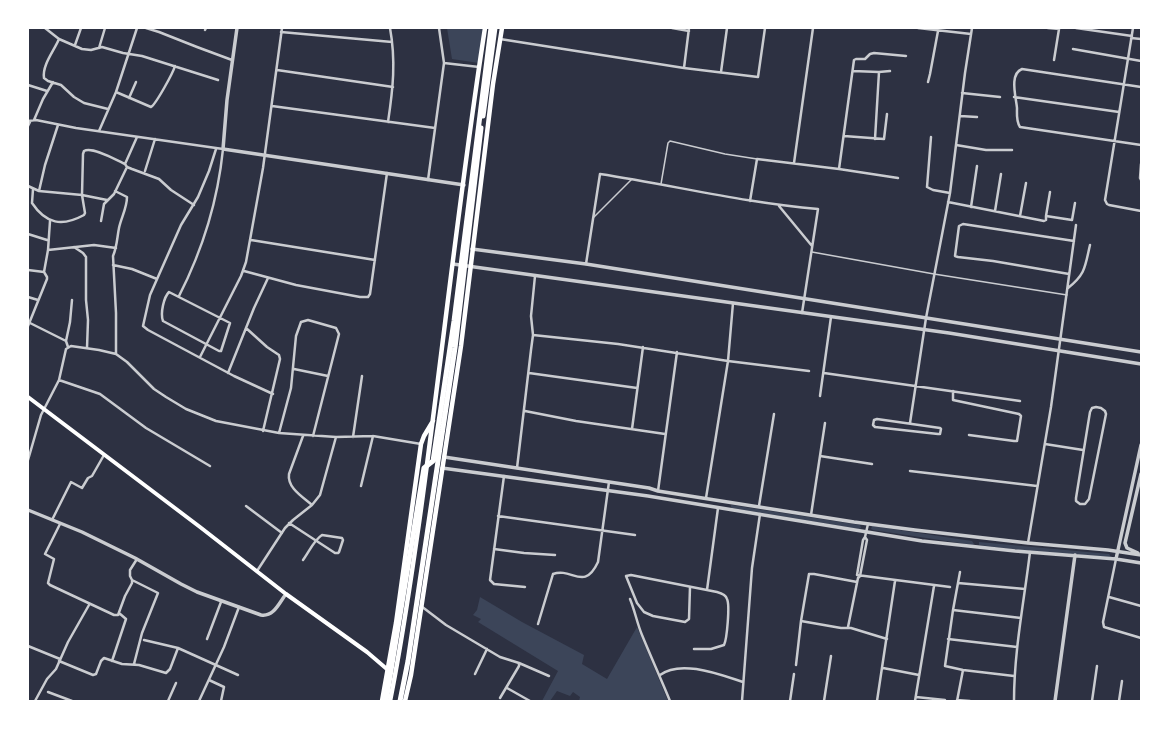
<!DOCTYPE html>
<html>
<head>
<meta charset="utf-8">
<style>
	body { margin:0 }
	#map { position:relative; width:1169px; height:729px; overflow:hidden; background:#2d3142; font-family:Commissioner,sans-serif }
	canvas { display:block }
	.frame { position:absolute; inset:0; border:29px solid #fff; pointer-events:none }
</style>
</head>
<body>
<div id="map">
<canvas width="1169" height="729"></canvas>
<div class="frame"></div>
</div>
<script>
const ctx = document.querySelector('canvas').getContext('2d');
ctx.lineJoin = 'round';
function fill(path, color) {
  ctx.fillStyle = color;
  ctx.fill(path, 'evenodd');
}
function strokePath(path, color, width, dash) {
  ctx.strokeStyle = color;
  ctx.lineWidth = width;
  ctx.lineCap = dash ? 'butt' : 'round';
  ctx.setLineDash(dash || []);
  ctx.stroke(path);
}
fill(new Path2D(`
	M447,28H485L479,63L452,59Z
	M731,505L860,525L861,528L859,529L732,508L731,507Z
	M872,526L972,541L974,544L973,545L873,530L871,529Z
	M979,542L1109,554L1111,557L1027,551L979,545Z
	M480,597L522,622L584,655L582,664L607,679L637,627L668,701H579L580,697L573,692L570,696L557,691L550,701H542L558,671L478,622L481,619L473,615L477,610Z`), '#3c4559');
strokePath(new Path2D(`
	M661,184L668,143L670,141L725,154L757,159
	M594,217L632,179
	M812,252L934,274L1067,295`), '#caccd0', 1.5);
strokePath(new Path2D(`
	M45,28L59,39L82,49L91,50L102,47L123,53L142,56L218,80
	M146,28L159,32L197,47L232,60
	M672,28L689,31
	M918,28L971,34
	M1048,28L1059,29L1054,60
	M1076,28L1132,36
	M1133,28L1105,200L1107,204L1109,205L1141,211
	M205,30L206,28
	M281,32L392,42
	M1131,38L1141,39
	M59,39C54,51 42,65 44,78L48,81L61,85L74,97L84,103L108,109
	M500,39L684,68L758,77L765,28
	M75,45L81,28
	M99,48L105,28
	M1073,49L1141,61
	M444,63L479,67
	M684,68L689,28
	M277,70L393,87
	M853,71L879,72L875,139
	M721,72L727,28
	M879,72L890,71
	M928,82L930,74L938,31
	M28,85L47,91
	M1141,87L1022,69C1009,74 1016,97 1017,108C1017,114 1016,121 1020,127L1141,145
	M116,92L151,107C156,104 173,73 175,66
	M962,93L1000,97
	M1014,97L1119,112
	M129,98L136,82
	M272,106L435,128
	M960,116L977,117
	M34,120L43,99L53,82
	M28,121L36,120L76,128L223,149C218,199 202,251 179,296
	M388,122C393,89 396,61 390,28
	M28,126L30,122
	M99,131L116,92L137,28
	M844,136L884,139L887,114
	M931,137L927,187L933,190L950,193
	M956,145L986,150H1012
	M216,149L209,171L198,197L181,225L150,295L143,326L148,330L234,376L273,394
	M794,163L813,28
	M125,164L137,137
	M1141,164L1140,178L1141,180
	M839,169L854,60L856,59H865L870,54L874,53L906,56
	M145,171L155,139
	M428,180L444,63L439,28
	M28,186L39,191L82,195L107,200
	M33,189L32,203C46,224 62,227 84,215L85,213L82,195L83,154L84,151C92,146 116,160 125,164L127,167L132,169L159,179L171,190L194,205
	M39,191L45,165L58,125
	M115,191L127,197C127,208 121,218 119,228C117,238 117,247 113,256L116,313V354
	M750,201L757,159L839,169L898,178
	M948,202L1044,221L1046,220V216L1072,220L1075,203
	M779,206L812,246
	M971,207L977,166
	M995,211L1001,174
	M1020,216L1026,183
	M1046,216L1050,192
	M101,221L104,204L114,194L127,167
	M28,234L47,240
	M251,240L375,260
	M74,247L83,253L86,257V300L88,320L87,348
	M48,250L94,245L116,248
	M586,264L600,174C673,185 744,203 818,209L802,313
	M113,265L132,269L157,279
	M28,270L44,272
	M244,271L296,285L360,297H368L370,294L387,173
	M1069,274L993,261L958,257L955,256L959,226L963,224L1074,241
	M1068,288C1086,274 1085,266 1090,245
	M169,292L230,323L221,351H219L163,321C160,313 164,297 169,292Z
	M28,297L38,300
	M30,323L66,341
	M28,326L47,279V277L44,272L48,250L50,221
	M246,328L267,347L279,355L280,359L263,431
	M533,335L618,344L728,361L809,371
	M68,347L66,341L70,322L72,300
	M200,357L241,276L246,262L263,168L282,28
	M294,369L328,376
	M228,373L254,308L268,278
	M529,373L637,388
	M824,373L1020,401
	M59,380L100,394L146,428L210,466
	M953,391V400L1019,414L1021,416L1017,441H1014L969,435
	M820,396L831,317
	M1096,407L1101,408L1105,411L1106,414L1089,499L1085,504H1080L1076,501V498L1090,412L1092,408Z
	M525,411L576,421L665,434
	M877,419L940,428L941,429L940,434H938L875,427L873,425L874,420Z
	M910,423L926,318L950,193L965,73L972,28
	M632,429L643,347
	M279,433L291,388L296,336L301,322L308,320L336,328L339,334L313,436
	M303,436L289,474C287,488 303,497 312,505
	M353,437L362,376
	M1045,444L1083,450
	M820,456L872,464
	M28,460L41,415L59,380L66,349L71,346L99,350L116,354L127,362L154,389L166,397L186,409L216,421L279,433L336,437L373,436L421,444
	M517,468L531,350L533,335L531,316L535,276
	M910,471L1037,486
	M504,476L490,580L494,584L525,587
	M361,486L373,436
	M658,491L677,352
	M706,498L728,361L733,303
	M246,506L282,533
	M759,506L774,414
	M811,515L825,423
	M498,516L635,535
	M52,520L71,482L82,488L88,478L92,476L104,455
	M289,523L335,553H338L339,552L343,540L342,538L322,535C314,540 309,552 303,560
	M60,524L45,554L54,559L48,583L50,585L114,615H118L125,596L132,583V580L130,576V570L137,559
	M1028,543L1051,407L1076,225
	M494,549L524,553L555,555
	M1116,559L1103,622L1104,627L1141,638
	M257,571L285,528L293,520L312,505L320,495L336,437
	M960,572L953,610L945,666L963,670L1014,676
	M857,575L950,587
	M857,575L863,540L865,537
	M132,580L158,593L142,633L134,664
	M958,583L1025,589
	M690,587L689,619L685,622L653,616L644,612L637,603L626,576L631,575L717,592C721,593 726,595 727,599C730,605 727,639 724,645L711,649H694
	M707,590L718,508
	M1109,597L1141,606
	M630,599C635,611 637,623 642,635C651,657 661,679 670,701
	M421,606L446,625L500,657L519,663L549,676
	M953,610L1021,618
	M801,621L841,628H851L887,639
	M538,624L553,574C572,567 584,592 598,562L609,482
	M848,627L858,578L860,576L867,540L865,537L868,524
	M207,639L221,602
	M948,639L1017,647
	M144,640L178,648
	M28,646L60,659
	M59,661L93,675L96,674L101,661L104,658L122,664L139,665L166,673L170,669L178,648L238,675
	M112,661L126,619L119,613
	M796,665L801,621L809,574H814L857,582
	M883,668L919,675
	M475,674L487,649
	M660,675C681,659 721,675 743,682
	M209,680L224,687L221,701
	M507,688L530,701
	M48,692L72,701
	M916,697L945,700
	M500,698L519,666V663
	M957,700L970,701
	M35,701L47,679L56,669L68,642L89,605
	M168,701L176,683
	M199,701L224,647L239,607
	M742,701L752,568L760,514
	M790,701L794,674
	M824,701L831,656
	M877,701L895,581
	M915,701L934,586
	M957,701L963,670
	M1014,701C1014,651 1024,602 1030,552
	M1092,701L1097,666
	M1119,701L1122,681`), '#caccd0', 2.5);
strokePath(new Path2D(`
	M237,28L227,100L223,149L464,185
	M472,249L586,264L1141,352
	M453,264L949,333L1141,364
	M444,457L649,488L658,491L854,522L915,530L1028,543L1108,550L1141,555
	M442,468L648,496L922,541L1015,551L1116,559L1141,563
	M28,510L82,532L135,558L181,584L197,592L261,615C274,617 279,603 286,594
	M1138,553L1127,548L1125,543L1141,474
	M1116,559L1141,445
	M1055,701L1075,555`), '#caccd0', 3.5);
strokePath(new Path2D(`
	M28,397L200,527L286,594L367,652L388,670`), '#fff', 4);
strokePath(new Path2D(`
	M382,701L396,623L421,444L424,436L433,421
	M390,701C403,637 412,573 421,509C443,349 460,188 485,28
	M405,701L411,675L461,346L493,84L502,28`), '#fff', 4.5);
strokePath(new Path2D(`
	M483,116L495,28
	M386,701L424,468L433,461L454,321L491,28
	M400,701L408,661L455,348L481,128`), '#fff', 5);
</script>
</body>
</html>
